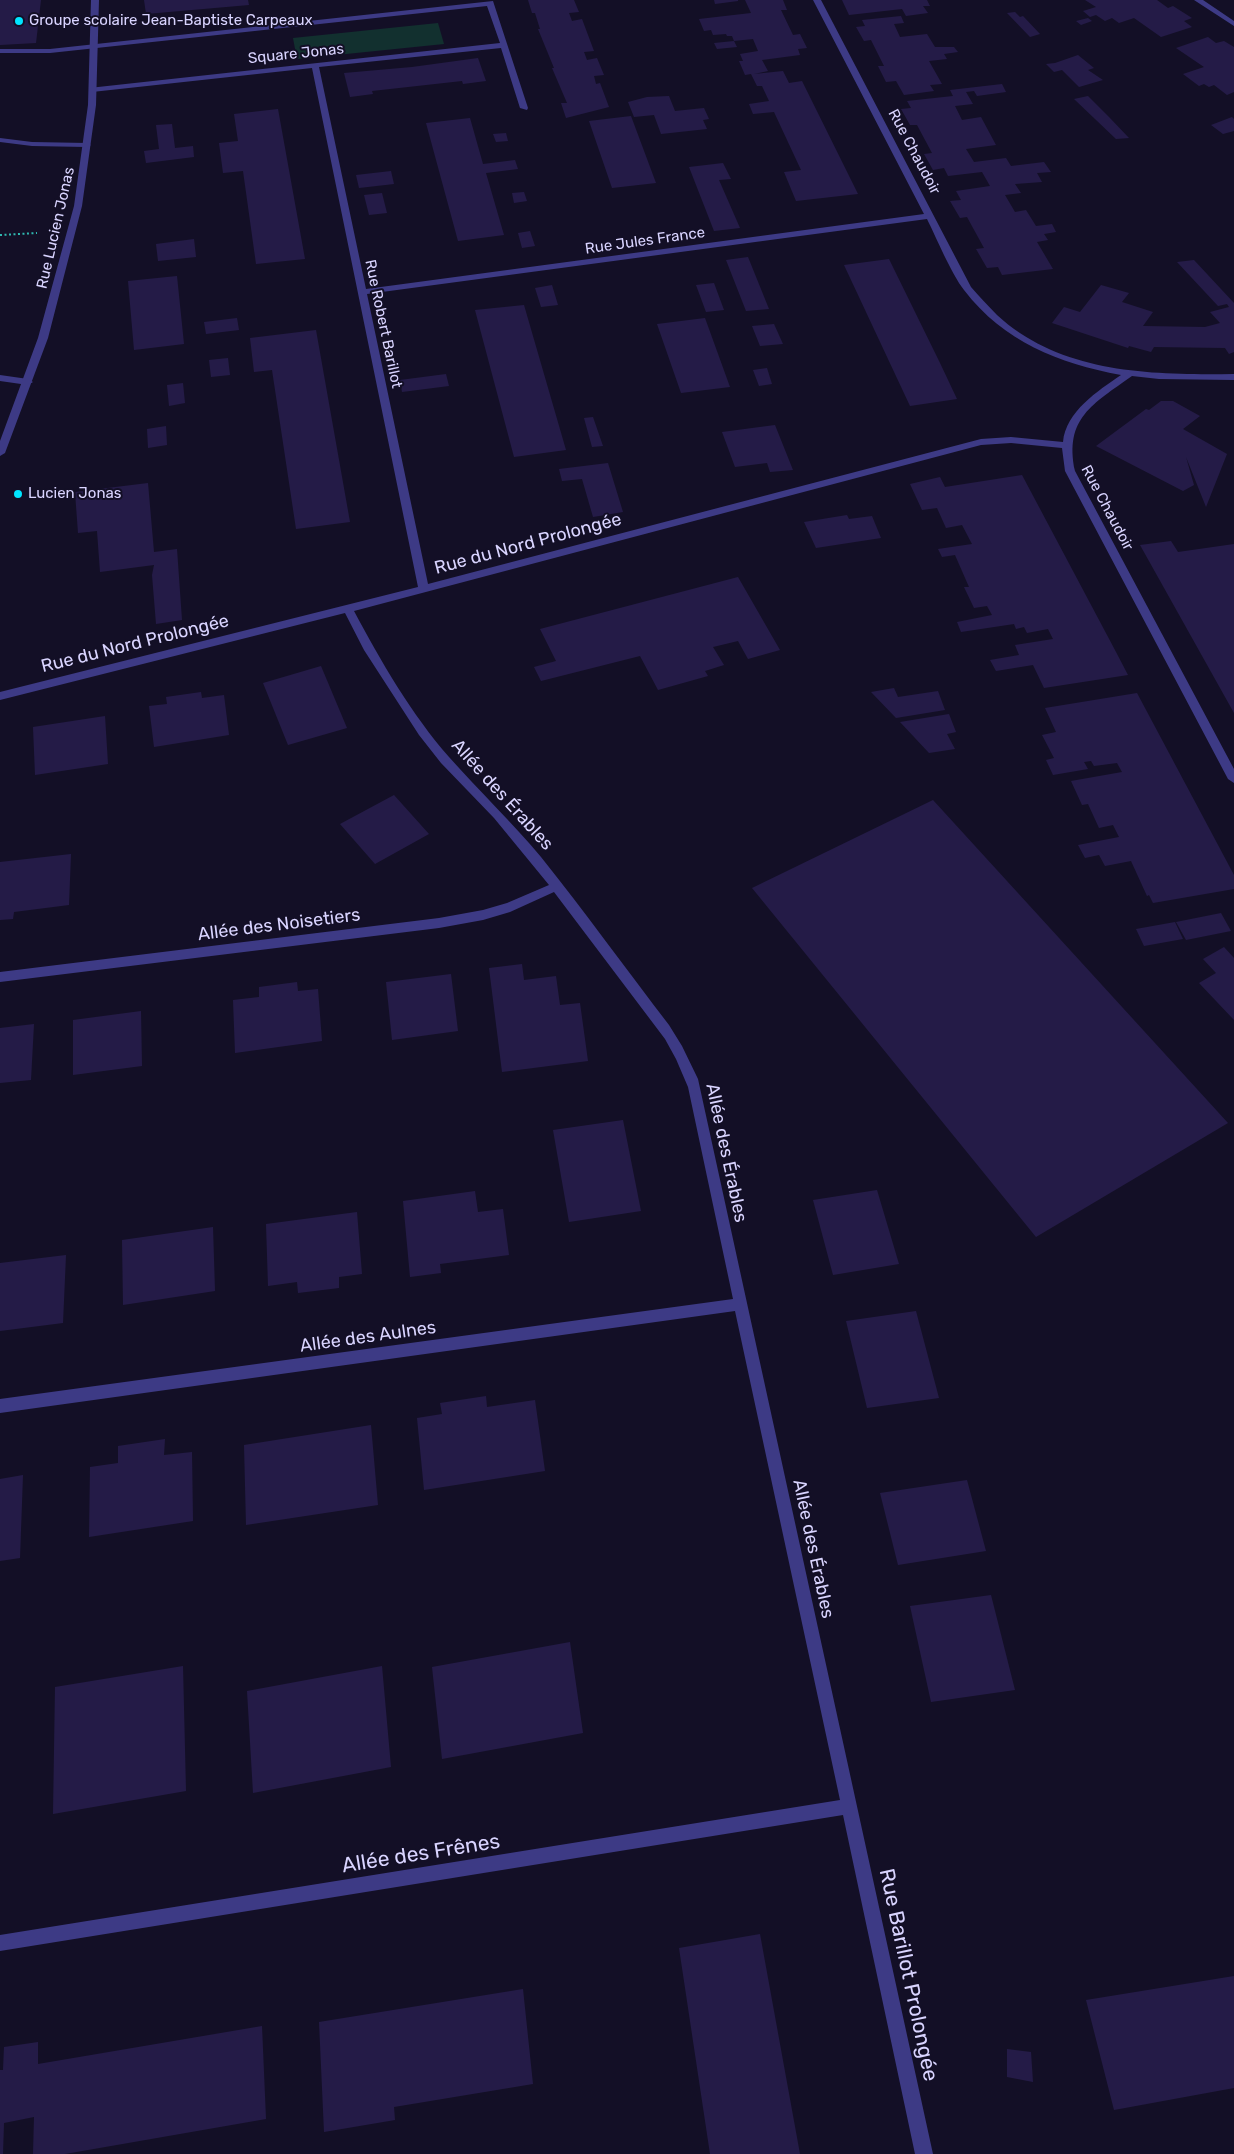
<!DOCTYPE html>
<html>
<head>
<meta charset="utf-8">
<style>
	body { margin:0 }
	canvas { display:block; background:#130f26 }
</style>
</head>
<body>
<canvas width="1234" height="2154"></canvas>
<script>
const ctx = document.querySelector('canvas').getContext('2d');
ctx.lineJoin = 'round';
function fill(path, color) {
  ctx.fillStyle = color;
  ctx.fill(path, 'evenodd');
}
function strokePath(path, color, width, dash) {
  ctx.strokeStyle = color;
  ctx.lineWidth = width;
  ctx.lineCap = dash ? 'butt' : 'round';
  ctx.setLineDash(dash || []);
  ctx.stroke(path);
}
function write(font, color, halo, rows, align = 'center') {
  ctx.font = font + ' Rubik,sans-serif';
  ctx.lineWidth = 4;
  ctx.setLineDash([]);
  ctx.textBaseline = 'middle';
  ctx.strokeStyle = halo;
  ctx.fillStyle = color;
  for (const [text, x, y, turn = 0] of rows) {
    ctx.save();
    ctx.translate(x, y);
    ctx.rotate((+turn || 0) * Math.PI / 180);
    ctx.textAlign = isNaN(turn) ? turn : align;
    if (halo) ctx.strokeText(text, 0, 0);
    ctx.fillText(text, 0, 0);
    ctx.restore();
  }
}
fill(new Path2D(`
	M438,23L444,44L297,59L293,38Z`), '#12302f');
fill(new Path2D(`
	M0,0H41L36,43L0,45Z
	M144,0H248L249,5L146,14Z
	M528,0H574L579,12L569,13L572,21L582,19L594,51L584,52L587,60L597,58L604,75L594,76L596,84L600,83L609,107L566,118L561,103H567L552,68H554L538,29H540L535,13H532Z
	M714,0H738V1L715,4Z
	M745,0H783L787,10H781L793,35L800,34L807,48L798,49L800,55L762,60L768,71L754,74L783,71L789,83L802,81L858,194L796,201L784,172L801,170L774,112L753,114L749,104L769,101L762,86H757L751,74L745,75L739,61H743L740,54L758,51L753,39L734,41L732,36H727L726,34L713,35L711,30L704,31L699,19L751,13Z
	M842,0H927L930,6H923L928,13L906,16L902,9L849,15Z
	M1085,0H1157L1168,8L1173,6L1192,18L1184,21L1192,27L1161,37L1134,18L1119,23L1112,18L1105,21L1096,15L1090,17L1083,11L1096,7Z
	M1015,12L1020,17L1023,16L1040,34L1030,37L1007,13Z
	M901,16L904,23L894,24L900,37L927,34L935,47H954L958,52L944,54L947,59L929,61L942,84L930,85L934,91L904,95L896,81L886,82L878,66H884L871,40L864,41L856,27L865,26L862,20Z
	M1088,18L1092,21L1081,25L1076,21Z
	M1208,37L1216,43L1224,41L1234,47V92L1227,95L1214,85L1209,87L1204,84L1199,86L1183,74L1204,67L1176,48Z
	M734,41L737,47L717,49L714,43Z
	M1078,55L1094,68L1088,70L1103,80L1079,87L1062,70L1054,72L1046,64L1055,63Z
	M478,58L486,81L463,84L462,81L372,91L373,94L350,97L344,73L412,67Z
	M1002,84L1006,92L977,96L974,91L966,92L973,104L955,106L962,120L981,117L996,145L966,149L974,162L1006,158L1011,166L1044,162L1051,172L1037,173L1042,182L1015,184L1021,193L1005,195L1015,212L1026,210L1036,226L1052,224L1056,232L1044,234L1048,240L1037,242L1053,269L1002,275L998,267L987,268L976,249L984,248L967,217L960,218L950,201L961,200L956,191L990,186L982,172L948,176L944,168L933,170L924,154L932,153L917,125H910L901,109L911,108L907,101L953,96L950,90Z
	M669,96L675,111L704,108L709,119L703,120L707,129L661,134L654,115L634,117L628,102L647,97Z
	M1088,96L1109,117L1129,138L1116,139L1074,99Z
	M278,109L305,259L256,264L243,171L223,173L219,143L238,141L234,114Z
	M631,116L656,183L612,188L589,121Z
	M1232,117L1234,119V131L1223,134L1211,125Z
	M470,118L483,164L515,160L518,169L486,173L504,235L458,241L426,123Z
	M172,124L175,148L193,146L194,157L146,163L144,151L159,149L156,125Z
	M506,133L508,141L496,142L493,134Z
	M723,163L731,179L719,180L740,228L714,231L689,167Z
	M391,171L394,184L359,188L356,175Z
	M524,192L527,201L514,203L512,193Z
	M382,193L387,213L369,215L364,195Z
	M530,231L535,246L522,248L518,233Z
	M194,239L196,257L158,261L156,244Z
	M748,257L769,309L746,311L726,260Z
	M889,259L940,363L957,399L910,406L844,265Z
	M1194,260L1234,303V352L1229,354L1225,348L1154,347L1151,352L1129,346L1128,348L1052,323L1064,307L1080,312L1101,285L1129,293L1122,302L1153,312L1143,326L1205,327L1220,323L1210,312L1229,307L1227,304L1218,306L1177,262Z
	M177,276L184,344L134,350L128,281Z
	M714,283L724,310L706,312L696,285Z
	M552,285L558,305L541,307L535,288Z
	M524,305L566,450L514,457L475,310Z
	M237,318L239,330L206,334L204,322Z
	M705,318L730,387L681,393L657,324Z
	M774,324L783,344L760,346L752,326Z
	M316,330L350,522L296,529L272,370L254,372L250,338Z
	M228,358L230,375L211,377L209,360Z
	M767,368L772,384L759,386L753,370Z
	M446,374L449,386L402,392L400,380Z
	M183,383L185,403L169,406L167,385Z
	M1161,401H1173L1200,416L1183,429L1227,454L1206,507L1186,457L1194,485L1183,491L1096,446L1146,409L1149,410Z
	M593,417L603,446L592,447L584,418Z
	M775,425L793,470L770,472L767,463L735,467L722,432Z
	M166,426L167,445L148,448L147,429Z
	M608,463L623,512L593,517L582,479L562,481L559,469Z
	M1022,475L1116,652L1128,675L1044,688L1033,665L996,671L990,660L1019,655L1015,645L1053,639L1048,629L1027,633L1024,627L1016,629L1014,624L961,632L957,622L992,615L987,606L974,608L964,587H969L955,555L942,557L938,549L972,544L962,525L946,528L937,508L922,510L910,484L940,477L945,487Z
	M148,483L154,552L177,549L182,620L156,624L152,575L154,565L100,572L97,531L78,533L75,492Z
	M847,515L849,519L872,516L881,538L816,548L804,522Z
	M1171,541L1178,552L1234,544V713L1140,545Z
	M738,577L780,650L748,659L738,641L713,647L724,665L705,671L708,676L658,690L640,656L541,681L534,667L556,661L540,629Z
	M321,666L347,728L288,745L263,683Z
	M894,688L898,697L938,691L945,710L896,718L871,692Z
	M201,692L202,698L224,695L229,735L154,747L149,706L167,704L166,697Z
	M1137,693L1234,875V889L1153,903L1149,895L1147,896L1131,861L1105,866L1099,855L1085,858L1078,845L1119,837L1113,825L1099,828L1088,804L1082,805L1071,781L1122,772L1117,763L1094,766L1091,761L1084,762L1088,769L1053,775L1046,760L1054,758L1042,735L1056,732L1045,708Z
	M949,714L956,732L947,734L955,749L929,753L900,722Z
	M105,716L108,764L35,775L33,727Z
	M394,795L429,834L375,864L340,824Z
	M933,800L1228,1123L1036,1237L752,888Z
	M71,854L69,905L14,912L13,919L0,920V862Z
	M1221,913L1231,931L1186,940L1176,922Z
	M1175,922L1183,939L1144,946L1136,929Z
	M1224,947L1234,958V1020L1199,983L1216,973L1203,959Z
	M522,964L524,980L556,976L560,1005L580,1003L588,1061L502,1072L489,968Z
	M451,974L458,1031L392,1040L386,982Z
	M297,982L298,991L318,989L322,1041L235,1053L233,1000L259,997V987Z
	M141,1011L142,1066L73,1075V1020Z
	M34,1024L31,1080L0,1083V1028Z
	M623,1120L641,1211L569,1222L553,1130Z
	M877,1190L899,1264L833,1275L813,1200Z
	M475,1191L478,1212L503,1209L509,1255L440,1264L441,1273L410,1277L403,1201Z
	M357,1212L362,1274L339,1277V1288L298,1293L297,1282L268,1286L266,1224Z
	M213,1227L215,1291L123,1305L122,1240Z
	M66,1255L63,1323L0,1331V1263Z
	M916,1311L939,1398L867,1408L846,1321Z
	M486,1396L487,1407L535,1400L545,1471L424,1490L417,1418L442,1414L440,1403Z
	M371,1425L378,1505L246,1525L244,1445Z
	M165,1439L164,1455L192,1452L193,1521L89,1537L90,1467L118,1463V1446Z
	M23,1475L20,1558L0,1561V1479Z
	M967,1480L986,1551L898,1565L880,1493Z
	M991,1595L1015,1690L931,1702L910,1606Z
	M570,1642L583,1733L442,1759L432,1667Z
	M183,1666L186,1791L53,1814L55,1687Z
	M382,1666L391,1767L253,1793L247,1691Z
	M760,1934L800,2154H710L679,1948Z
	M1234,1976V2088L1114,2110L1086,2000Z
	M523,1989L533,2084L394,2107L395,2120L324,2132L319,2022Z
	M262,2026L266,2119L65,2154H33L34,2117L4,2123L3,2154H0V2070H3L4,2047L38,2042V2064Z
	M1007,2049L1031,2052L1033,2082L1007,2077Z`), '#241b47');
strokePath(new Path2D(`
	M0,235L37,233`), '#2fb8b0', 2, [2, 2.5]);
fill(new Path2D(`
	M813,0H821L971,287C979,296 988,306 997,315C1061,374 1152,375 1234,374V380L1159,379L1132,376C1093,404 1064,418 1075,471L1234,769V783L1228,779L1065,471L1062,448L1011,443L981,445L354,611C380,660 412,715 449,757C479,791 512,822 541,857C585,912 626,969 669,1025L682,1046L698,1079L933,2154H915L843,1815L0,1951V1935L840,1800L735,1311L0,1413V1399L733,1299L688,1087L676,1059L665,1039L554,892L510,912L483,920L439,928L0,982V972L439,918L483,910L507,903L549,885L494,818L441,763L419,735L364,650L345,613L0,700V692L418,587L312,68L92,92H89V88L500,43L487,6L50,53H0V49H50L493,1L528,108L527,110L520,108L501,48L319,67L366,289L924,214ZM927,219C937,239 951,273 964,290C1004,342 1058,363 1121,375C1098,391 1066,411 1063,442L1011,437L981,439L428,584L367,294Z
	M1194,0H1203L1234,21V26Z
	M0,138L32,142L87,143L91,145L87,147L32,146L0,142Z
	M0,375L28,379L33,382L28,385L0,381Z`), '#3d3a85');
fill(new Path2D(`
	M91,0H99L96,105L82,206L48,338L5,453L0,456V441L38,338L74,206L88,105Z`), '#3d3a85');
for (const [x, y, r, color] of [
	[19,21,5,"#00e5ff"],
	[18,494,5,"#00e5ff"]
]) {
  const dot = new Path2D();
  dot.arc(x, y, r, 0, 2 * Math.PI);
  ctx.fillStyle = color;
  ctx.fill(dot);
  strokePath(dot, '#130f26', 2);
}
write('15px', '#d9d4ff', '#130f26', [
	["Groupe scolaire Jean-Baptiste Carpeaux",29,21],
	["Lucien Jonas",28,494]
], 'left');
write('15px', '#d9d4ff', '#130f26', [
	["Square Jonas",296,54,-6],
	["Rue Chaudoir",914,152,62],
	["Rue Lucien Jonas",56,228,-77],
	["Rue Jules France",645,241,-8],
	["Rue Robert Barillot",383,324,78],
	["Rue Chaudoir",1107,508,62]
]);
write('18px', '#d9d4ff', '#130f26', [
	["Rue du Nord Prolongée",528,544,-15],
	["Rue du Nord Prolongée",135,644,-14],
	["Allée des Érables",502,795,48],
	["Allée des Noisetiers",279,925,-7],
	["Allée des Érables",726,1153,78],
	["Allée des Aulnes",368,1337,-8],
	["Allée des Érables",813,1549,78]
]);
write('21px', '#d9d4ff', '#130f26', [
	["Allée des Frênes",421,1854,-9],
	["Rue Barillot Prolongée",908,1975,78]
]);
</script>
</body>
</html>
